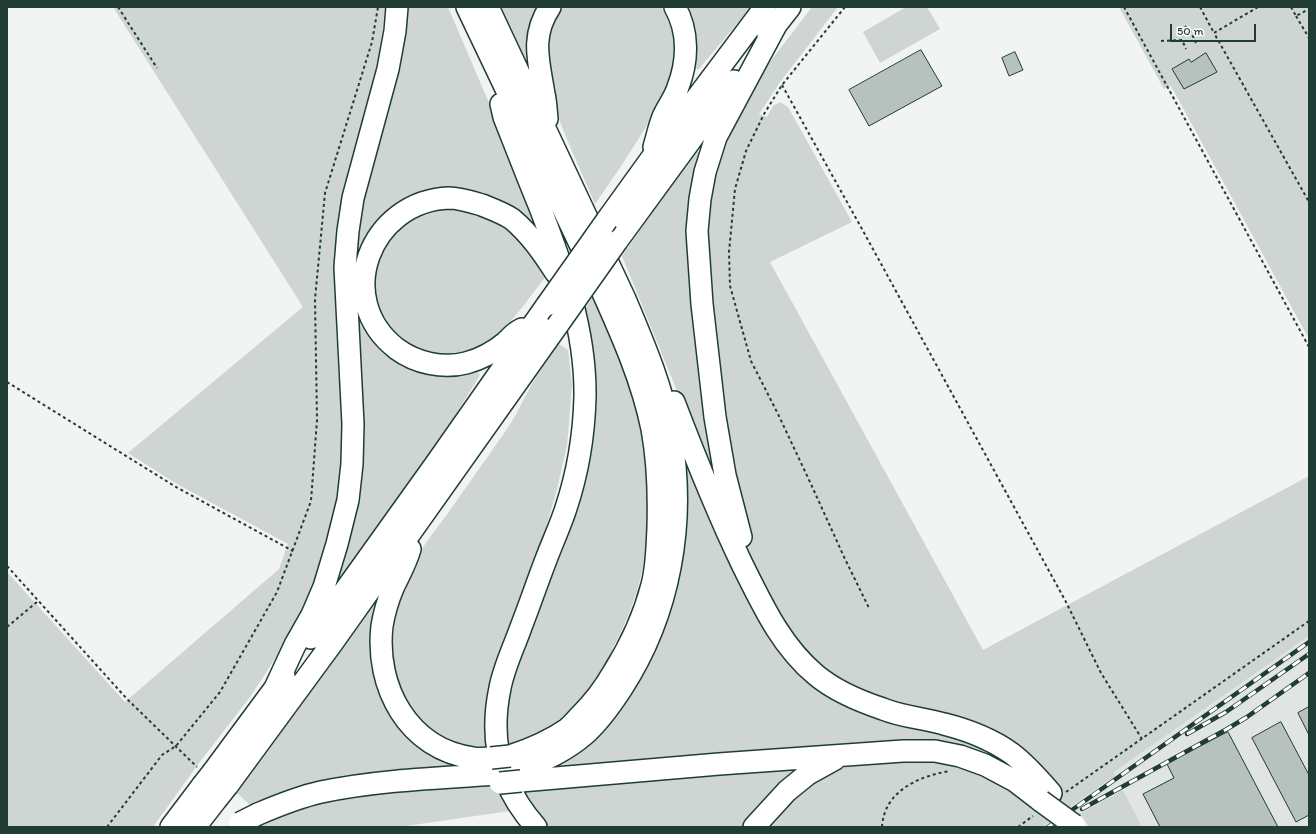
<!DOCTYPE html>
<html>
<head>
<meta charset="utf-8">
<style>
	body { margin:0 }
	#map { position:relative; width:1316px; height:834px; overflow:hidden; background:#f2f3f3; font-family:Itim,sans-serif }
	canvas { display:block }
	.frame { position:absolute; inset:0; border:8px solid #1f3d34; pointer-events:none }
	.scale { position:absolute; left:1170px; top:24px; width:86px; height:18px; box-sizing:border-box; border:2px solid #1f3d34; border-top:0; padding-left:5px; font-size:12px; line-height:14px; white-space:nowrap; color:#1f3d34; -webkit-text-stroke:3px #fff; paint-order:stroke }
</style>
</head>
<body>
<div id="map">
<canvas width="1316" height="834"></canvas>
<div class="frame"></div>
<div class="scale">50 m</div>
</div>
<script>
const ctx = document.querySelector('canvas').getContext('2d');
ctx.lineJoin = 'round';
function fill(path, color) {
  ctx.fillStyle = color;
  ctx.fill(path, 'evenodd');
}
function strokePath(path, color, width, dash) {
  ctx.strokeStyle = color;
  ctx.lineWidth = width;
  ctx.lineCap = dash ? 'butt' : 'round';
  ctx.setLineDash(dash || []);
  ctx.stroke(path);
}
fill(new Path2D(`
	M1309,636V827H1142L1123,790L1058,827H1042L1115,776L1114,772Z`), '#e0e4e3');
fill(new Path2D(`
	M113,7H385L380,51L361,133L344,186L335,254L336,328L343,456L335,512L317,576L292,633L250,697L199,763L153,827H7V572L125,702L279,569L288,544L177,484L128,453L303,307Z
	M404,7H448L545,234L547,275C523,305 502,340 466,357L480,375L446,430L337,589L332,586L344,544L351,263L358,209Z
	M501,7H541L531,60L526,62Z
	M558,7H660C679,23 679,54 673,76C669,92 658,108 649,122C632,150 614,177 595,204L566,137L554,106L547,48L550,21Z
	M683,7H751L698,70L693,64Z
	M812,7H838L781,81L759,114L767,117L773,106L780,102L788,107L852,222L770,262L983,650L1309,476V636L1114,772L1115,776L1042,827H532L510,811L399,827H250L329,797L485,784L575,754L620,712L653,650L679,579L684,521V466L704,457L622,256L696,150L717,166L723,144L750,88Z
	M906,7H927L940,29L880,63L863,32Z
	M1119,7H1309V339L1171,86L1164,89Z
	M594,295C615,346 638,398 646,453C652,492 650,533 642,571C636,601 622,631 608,658C600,674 591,691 578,704C562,718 543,732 523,740C517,742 511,743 505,744L507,691L521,652L579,502L591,447L584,310Z
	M559,344L568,350L572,385L567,446L557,489L540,548L489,747C454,745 434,738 411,710C378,668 395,598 419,555C426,541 437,528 446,516C466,487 487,458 507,429C517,415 523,399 532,384C540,370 550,357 559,344Z
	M376,601L380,603L386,705L400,729L417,744L442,760L471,765L252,807L235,791Z
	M1123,790L1142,827H1089L1080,814Z`), '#ced5d3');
const building = new Path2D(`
	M921,50L942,86L869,126L849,90Z
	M1015,52L1023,70L1009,76L1002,58Z
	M1206,53L1217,72L1184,89L1172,69L1189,59L1191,62Z
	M1309,707V735L1298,713Z
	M1281,722L1309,775V815L1296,822L1252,738Z
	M1228,732L1278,827H1160L1143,794L1174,778L1167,764Z`);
fill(building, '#b7c1bd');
strokePath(building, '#1f3d34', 1);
const highway = new Path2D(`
	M467,7L599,284C620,331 642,379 652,429C658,462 659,495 658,528C657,547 657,566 652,585C644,616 630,646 613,673C604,689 593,703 580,716C576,720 572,725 567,729C550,741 531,749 510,756
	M488,7L625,299C644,344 663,388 671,436C686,523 670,614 622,688C611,705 599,722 584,735C564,752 540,763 515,771
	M768,35L790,7
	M501,104L504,117C516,147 527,176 539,205C563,267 586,330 585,397C584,435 578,472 566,508C561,524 553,541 547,557C538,580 530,604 521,627C514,647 504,667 500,688C489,740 500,787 536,827
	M547,119C546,110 546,102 544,94C539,62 530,37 550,7
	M654,147C657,137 659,127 663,117C667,107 675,98 678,87C688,61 689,32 675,7
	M607,220L651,159L765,7
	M617,241L734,81
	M522,329C514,333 512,336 506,342C494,352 481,359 466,363C443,369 416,363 397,349C332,299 370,201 449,198C460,198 472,202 482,205C492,209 503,213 512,219C530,234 543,253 556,273
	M674,402C695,457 717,512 742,564C762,604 781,646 816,675C835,691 859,701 883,709C902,717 924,718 944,724C968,730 991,739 1011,753C1026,764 1039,779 1051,793
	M741,537L725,475L715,417L702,304L697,231L700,199L705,172L716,137L776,25
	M410,549C406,563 399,575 393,588C388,600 384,614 382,626C375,687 408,749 473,758C478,759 485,758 491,758
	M311,638L437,462L547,305
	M275,688L295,645L312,615L324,587L337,544L348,500L352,464L353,424L345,267L348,231L353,198L388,69L395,31L397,7
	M213,772L284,676
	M521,781L719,764L903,751H935L960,756L985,765L1015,781L1041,801
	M228,785L333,642L557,326
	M258,814C279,805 299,797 321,792C379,780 439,778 498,774
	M171,827L202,786
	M195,827L216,800
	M754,827L787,791L808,774L835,759`);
strokePath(highway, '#1f3d34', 24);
strokePath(new Path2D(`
	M118,7L157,68
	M845,7L782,85L764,114L746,151L735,189L729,252L730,286L751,361L778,414L810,482L845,559L869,608
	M1124,7L1309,347
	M1200,7L1214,33
	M1258,7L1214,33L1309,202
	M1291,7L1296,16L1309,9
	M1296,16L1309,38
	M1185,26L1191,32L1196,43
	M1161,41L1182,40L1186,49
	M782,85L862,229L1066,602L1101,673L1142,739
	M7,382L176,487L293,551
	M7,566L127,699L197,767
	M7,627L38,601
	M1066,792L1309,621
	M107,827L162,755L176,746L220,692L277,592L311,501L317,420L315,299L325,193L372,42L378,7
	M882,827C884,791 919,776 950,771
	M1018,827L1033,816`), '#1f3d34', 2, [3, 3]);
strokePath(highway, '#fff', 21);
const rail = new Path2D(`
	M1187,734L1226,712L1309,654
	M1082,809L1227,729L1247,717L1309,673
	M1048,827L1309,642`);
strokePath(rail, '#1f3d34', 4.5);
strokePath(rail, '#fff', 3, [9]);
const highwayBridge = new Path2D(`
	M547,305L607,220
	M557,326L617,241
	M491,758L510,756
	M500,783L521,781
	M202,786L213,772
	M216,800L228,785
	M1041,801L1074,825
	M240,823L258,814`);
strokePath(highwayBridge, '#1f3d34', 24, []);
strokePath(highwayBridge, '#fff', 21);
</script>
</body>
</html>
